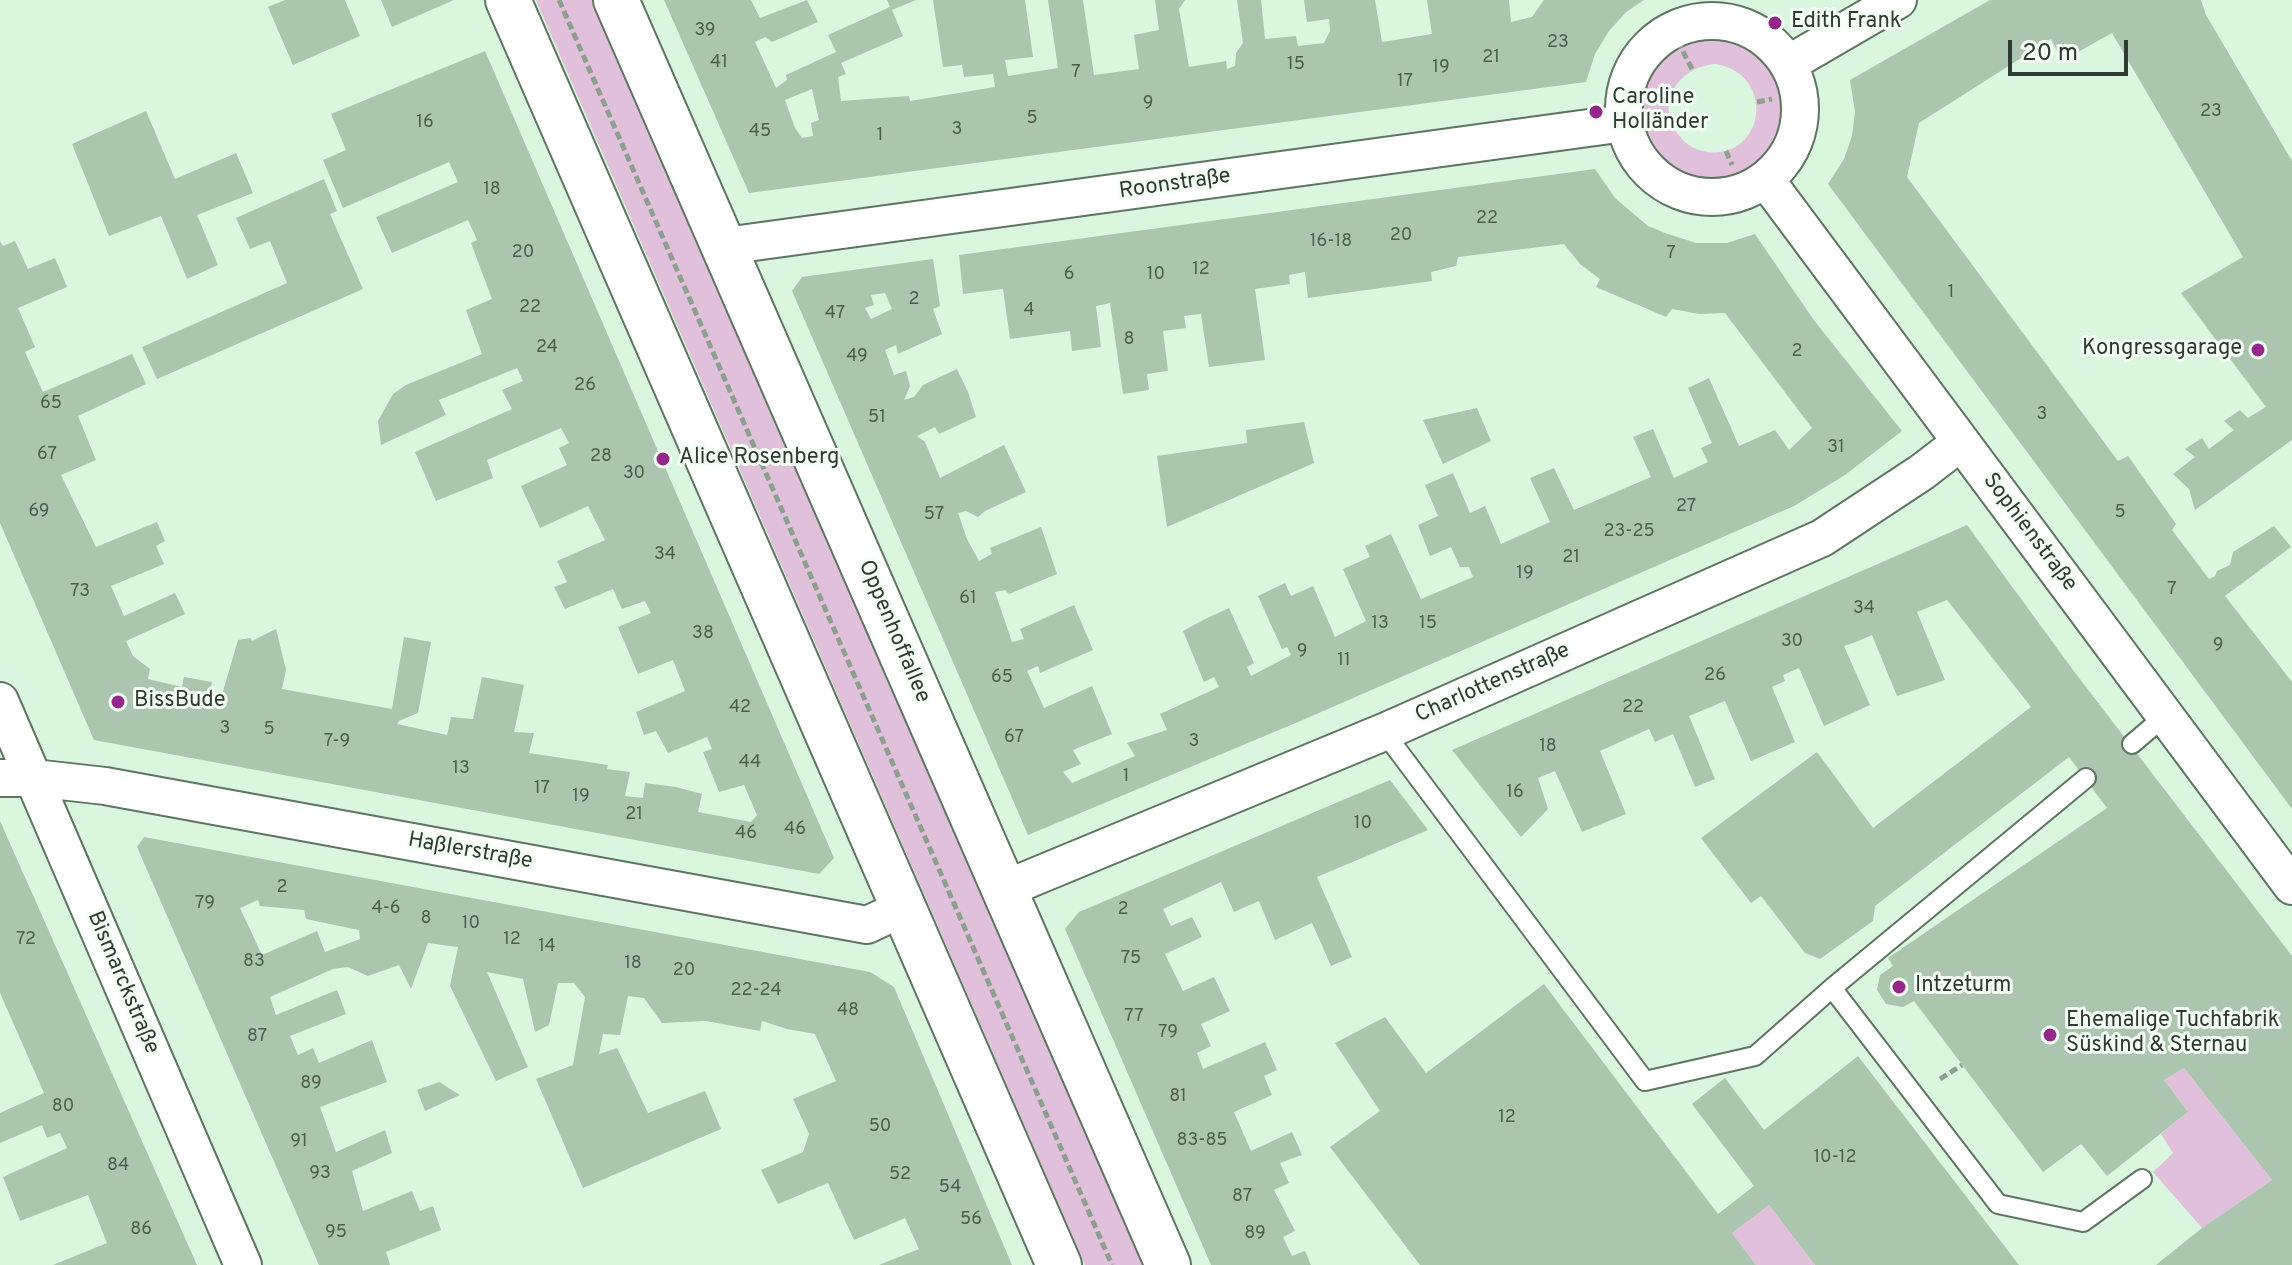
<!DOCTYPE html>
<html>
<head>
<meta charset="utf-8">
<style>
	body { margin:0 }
	#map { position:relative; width:2292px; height:1265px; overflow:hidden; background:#dbf6de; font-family:Overpass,sans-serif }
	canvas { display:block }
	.scale { position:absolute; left:2008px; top:40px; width:120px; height:36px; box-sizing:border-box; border:4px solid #2f3a31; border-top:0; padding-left:10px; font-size:24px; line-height:28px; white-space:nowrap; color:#2f3a31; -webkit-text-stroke:6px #f3fef5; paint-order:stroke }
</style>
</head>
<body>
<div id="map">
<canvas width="2292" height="1265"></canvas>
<div class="scale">20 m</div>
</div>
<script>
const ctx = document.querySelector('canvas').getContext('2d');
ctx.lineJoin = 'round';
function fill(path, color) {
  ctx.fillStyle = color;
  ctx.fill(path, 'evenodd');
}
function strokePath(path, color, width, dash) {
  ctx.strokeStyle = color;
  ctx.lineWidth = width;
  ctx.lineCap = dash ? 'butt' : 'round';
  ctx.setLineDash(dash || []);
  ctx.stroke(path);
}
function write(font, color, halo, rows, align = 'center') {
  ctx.font = font + ' Overpass,sans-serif';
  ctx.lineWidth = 6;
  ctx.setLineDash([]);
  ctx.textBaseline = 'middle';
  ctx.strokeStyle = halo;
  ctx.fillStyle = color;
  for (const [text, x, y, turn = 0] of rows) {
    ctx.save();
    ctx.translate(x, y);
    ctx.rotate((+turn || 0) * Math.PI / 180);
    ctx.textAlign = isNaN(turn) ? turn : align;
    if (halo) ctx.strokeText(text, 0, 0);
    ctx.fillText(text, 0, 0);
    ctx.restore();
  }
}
fill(new Path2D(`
	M536,0H592L1145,1265H1085Z
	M1717,34C1819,53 1797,186 1712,182C1618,177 1614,39 1717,34ZM1716,64C1777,75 1765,159 1707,152C1694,150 1684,143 1677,133C1655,100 1681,66 1716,64Z
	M2184,1068L2272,1180L2202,1228L2153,1172L2173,1153L2161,1134L2188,1112L2164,1080Z
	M1769,1205L1815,1265H1756L1732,1233Z`), '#e1c0db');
fill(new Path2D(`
	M285,0H345L360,36L293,65L268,7Z
	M381,0H454L392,27Z
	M664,0H751L760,18L807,0L818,22L772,42L765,37L755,42L776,88L787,80L786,75L836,52L828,35L890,7L887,0H916L892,10L903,36L841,63L846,74L838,77L841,101L909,96L910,101L995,87L993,74L964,77L962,65L943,67L933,0H1025L1033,57L1005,60L1008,76L1058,68L1048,0H1083L1094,75L1139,69L1134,35L1159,30L1155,0H1185L1179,9L1189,67L1226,61L1227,69L1235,66L1236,53L1243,43L1237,0H1261L1265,39L1296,36L1298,46L1324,43L1330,31L1329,19L1307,22L1304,0H1375L1382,42L1432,34L1427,0H1509L1511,22L1532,17L1544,0H1644L1626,12L1609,31L1595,54L1586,82L749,193ZM812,89L819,120L811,123L813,136L802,138L795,128L785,100Z
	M1990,0H2201L2206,15L2292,161V440L2195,510L2189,489L2173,474L2195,457L2185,449L2202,438L2209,449L2234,430L2224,421L2240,410L2248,418L2266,407L2181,293L2243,257L2112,33L2062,61L2051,39L1919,123L1907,177L2118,461L2128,456L2176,524L2172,530L2209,579L2215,576L2217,571L2230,565L2233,552L2274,526L2291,547L2225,596L2292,682V809L1828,184L1844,159L1852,136L1855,112L1850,80Z
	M485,51L834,858L819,874L94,740L0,523V241L3,246L15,241L28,269L55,258L67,287L18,308L35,347L25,352L43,392L132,354L146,384L78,416L96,460L61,475L96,547L157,522L165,541L156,546L164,564L111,586L124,616L175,593L185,614L126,641L133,656L150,669L148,679L182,687L184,677L212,682L209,697L221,698L238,640L250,638L252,641L276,629L286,670L282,689L392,709L404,637L431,642L418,713L399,721L397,724L447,735L451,717L473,719L482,677L524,685L514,732L534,733L529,753L608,765L607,769L630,772L625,796L643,798L645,783L676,787L702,794L698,812L751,822L757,815L744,785L719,792L703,752L712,749L707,737L668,753L656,731L644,735L636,712L685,691L673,660L638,674L618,627L651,613L645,601L622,609L613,589L565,609L554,587L567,582L557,561L605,540L588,506L540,528L521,486L567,465L559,448L569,443L561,428L487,460L493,478L436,501L415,452L512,409L502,390L523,381L517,368L439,400L446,415L381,445L378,421L393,394L406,385L482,354L466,310L492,299L471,243L477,240L468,220L392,253L376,217L458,182L449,162L343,208L323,160L346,150L331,114Z
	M146,111L175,179L236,153L253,193L197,215L218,265L187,279L161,216L109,236L72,144Z
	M1595,169L1615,198L1648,226L1665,233L1696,243H1727L1755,234L1813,319L1902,431L1845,475L1794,506L1298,722L1028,835L792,291L802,277L933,259L940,306L933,309L942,334L898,354L896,345L885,350L894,375L906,371L910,386L904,400L914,397L923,385L957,369L968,392L976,417L939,434L935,427L917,436L925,442L940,478L1004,445L1026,492L985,511L978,517L966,511L958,513L967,539L979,561L992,554L990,548L1041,527L1057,574L1009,594L1005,590L995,592L1012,642L1024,639L1020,629L1074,605L1093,650L1040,673L1038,666L1027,671L1044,708L1092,686L1112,734L1073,750L1081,764L1063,772L1072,783L1135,756L1127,743L1167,730L1160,714L1219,687L1214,677L1204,682L1183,631L1205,619L1229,608L1254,663L1247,667L1251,676L1291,655L1287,647L1282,649L1258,596L1285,583L1291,596L1313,586L1335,637L1366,621L1343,569L1370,557L1365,546L1391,534L1421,599L1473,577L1469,567H1460L1451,547L1430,556L1418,525L1438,516L1425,485L1453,473L1470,513L1485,506L1501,544L1550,522L1530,478L1554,468L1574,510L1651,477L1633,437L1653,429L1674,478L1708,462L1701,448L1712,443L1688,388L1709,378L1739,446L1775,430L1789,450L1812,428L1725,313L1699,314L1672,309L1666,317L1596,287L1600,279L1580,264L1564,244L1458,257L1456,266L1431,272L1432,281L1308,298L1305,272L1289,275L1290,284L1255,289L1265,360L1209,367L1201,314L1184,316L1186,328L1163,331L1168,371L1147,374L1149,390L1123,394L1110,303L1096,306L1101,347L1072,351L1070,331L1010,339L1003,289L963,294L959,255ZM885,293L892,309L871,319L865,308L874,305L871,295Z
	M324,179L337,211L330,214L363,289L157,379L142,347L287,283L270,241L250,249L236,218Z
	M1477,408L1491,441L1443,464L1423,420Z
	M1304,422L1314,463L1167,527L1157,456L1247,443L1246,430Z
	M1967,525L2073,670L2292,956V1265H2156L2202,1228L2272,1180L2184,1068L2164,1080L2188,1112L2107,1176L2081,1144L2043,1172L1914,1001L1903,1007L1886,1004L1877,990L1880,975L1893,966L1888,958L2107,808L2069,757L1875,906L1873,921L1820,959L1805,953L1761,896L1751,903L1701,838L1817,752L1873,828L2031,707L1947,600L1917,612L1945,680L1897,696L1872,635L1856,642L1844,646L1870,705L1824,726L1799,668L1783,675L1785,681L1772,687L1795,742L1751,761L1725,701L1689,716L1715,779L1695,787L1673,734L1655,742L1649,729L1600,751L1626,814L1582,832L1555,771L1538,778L1548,809L1521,837L1452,750Z
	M1390,780L1428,830L1317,877L1352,957L1331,966L1312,923L1275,940L1259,901L1234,912L1221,882L1163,909L1171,926L1192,917L1202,937L1165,954L1183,991L1214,977L1230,1011L1201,1024L1211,1046L1197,1053L1203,1069L1265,1042L1277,1070L1264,1076L1272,1095L1234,1112L1251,1151L1292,1132L1302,1155L1280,1163L1289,1183L1274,1190L1295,1231L1283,1237L1292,1256L1305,1251L1311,1265H1211L1065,929L1079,912Z
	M0,821L40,911L197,1265H53L107,1243L88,1195L20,1221L3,1177L67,1148L60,1133L47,1138L42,1125L0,1143V1113L44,1093L0,993Z
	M144,837L870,972L894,987L1012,1265H879L919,1249L905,1218L854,1240L828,1183L778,1204L761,1170L803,1152L809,1134L793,1099L836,1081L815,1034L787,1029L762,1021L760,1031L706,1021L662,1023L644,998L628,996L620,1035L603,1034L599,1054L617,1048L648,1113L705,1091L721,1129L583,1188L536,1079L573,1065L585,997L574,983H558L549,1025L535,1032L523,979L487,972L528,1067L496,1081L450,986L458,947L428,943L411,989L399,965L368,976L348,967L333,969L270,997L276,1015L337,990L346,1014L290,1036L298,1055L313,1048L319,1063L372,1040L387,1082L320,1107L336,1152L385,1130L392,1153L352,1171L363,1211L412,1191L420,1211L433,1206L441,1230L386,1252L390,1265H319L137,847ZM258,900L260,906L304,910L306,919L359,930L360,939L325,952L317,931L262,955L240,908Z
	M1544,984L1718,1214L1754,1186L1692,1104L1725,1078L1764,1130L1858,1056L2019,1265H1815L1769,1205L1732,1233L1756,1265H1420L1330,1147L1380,1111L1335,1043L1385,1017L1426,1073Z
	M439,1082L460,1095L425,1111L417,1090Z`), '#abc5ae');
const lane = new Path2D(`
	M1384,732L1645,1081L1755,1056L1832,988
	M2132,744L2165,716
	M2086,778L1832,988L1998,1204L2083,1222L2142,1179`);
const street = new Path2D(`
	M1624 109a88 88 0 1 1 176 0a88 88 0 1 1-176 0Z
	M1788,64L1898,0
	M1766,180L2292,886
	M725,246L1625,123
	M0,701L243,1265
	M0,778H34L105,786L867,925L903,908
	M1005,889L1384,732L1822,538L1922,472L1961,442`);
const secondary = new Path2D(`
	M508,0L1059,1265
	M616,0L1168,1265`);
strokePath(lane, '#5d7561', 22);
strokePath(street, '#5d7561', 40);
strokePath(secondary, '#5d7561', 48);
strokePath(new Path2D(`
	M559,0L1112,1265
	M1672,30L1692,69
	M1757,102L1772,99
	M1726,151L1732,165
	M1940,1079L1962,1065`), '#8da08f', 5, [8, 4]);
strokePath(lane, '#fff', 18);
strokePath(street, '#fff', 36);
strokePath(secondary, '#fff', 44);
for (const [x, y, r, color] of [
	[1775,23,8,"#94288a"],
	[1596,112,8,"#94288a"],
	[2258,350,8,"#94288a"],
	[663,459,8,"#94288a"],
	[118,702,8,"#94288a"],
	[1899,987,8,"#94288a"],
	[2050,1035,8,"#94288a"]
]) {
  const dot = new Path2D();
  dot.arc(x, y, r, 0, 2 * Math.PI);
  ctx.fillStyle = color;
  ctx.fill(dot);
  strokePath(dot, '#f3fef5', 3);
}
write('18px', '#4e5d50', null, [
	["39",705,31],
	["23",1558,43],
	["21",1491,58],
	["41",719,63],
	["15",1296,65],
	["19",1441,68],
	["7",1076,73],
	["17",1405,82],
	["9",1148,104],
	["23",2211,112],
	["5",1032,119],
	["16",425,123],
	["3",957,130],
	["45",760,132],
	["1",880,136],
	["18",492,190],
	["22",1487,219],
	["20",1401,236],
	["16-18",1331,242],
	["20",523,253],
	["7",1671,254],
	["12",1201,270],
	["6",1069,275],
	["10",1156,275],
	["1",1951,293],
	["2",914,300],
	["22",530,308],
	["4",1029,311],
	["47",835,314],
	["8",1129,340],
	["24",547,348],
	["2",1797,352],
	["49",857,357],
	["26",585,386],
	["65",51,404],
	["3",2042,415],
	["51",877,418],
	["31",1836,448],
	["67",47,455],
	["28",601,457],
	["30",634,474],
	["27",1686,507],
	["69",39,512],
	["5",2120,513],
	["57",934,515],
	["23-25",1629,532],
	["34",665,555],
	["21",1571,558],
	["19",1525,574],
	["7",2172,590],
	["73",80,592],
	["61",968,599],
	["34",1864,609],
	["13",1380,624],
	["15",1428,624],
	["38",703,634],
	["30",1792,642],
	["9",2218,646],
	["9",1302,652],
	["11",1344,661],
	["26",1715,676],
	["65",1002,678],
	["42",740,708],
	["22",1633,708],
	["3",225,729],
	["5",269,730],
	["67",1014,738],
	["7-9",337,742],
	["3",1194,742],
	["18",1548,747],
	["44",750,763],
	["13",461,769],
	["1",1126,777],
	["17",542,789],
	["16",1515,793],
	["19",581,797],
	["21",634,815],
	["10",1363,824],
	["46",795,830],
	["46",746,834],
	["2",282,888],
	["79",205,904],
	["4-6",386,909],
	["2",1123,910],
	["8",426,919],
	["10",471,924],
	["72",26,940],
	["12",512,940],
	["14",547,947],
	["75",1131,959],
	["83",254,962],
	["18",633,964],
	["20",684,971],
	["22-24",756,991],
	["48",848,1011],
	["77",1134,1017],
	["79",1168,1033],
	["87",257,1037],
	["89",311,1084],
	["81",1178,1097],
	["80",63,1107],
	["12",1507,1118],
	["50",880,1127],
	["83-85",1202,1141],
	["91",299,1142],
	["10-12",1835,1158],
	["84",118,1166],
	["93",320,1174],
	["52",900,1175],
	["54",950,1188],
	["87",1242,1197],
	["56",971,1220],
	["86",141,1230],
	["95",336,1233],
	["89",1255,1234]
]);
write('22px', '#2f3a31', '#f3fef5', [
	["Edith Frank",1791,23],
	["Caroline",1612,99],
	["Holländer",1612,124],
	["Kongressgarage",2242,350,"right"],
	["Alice Rosenberg",679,459],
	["BissBude",134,702],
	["Intzeturm",1915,987],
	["Ehemalige Tuchfabrik",2066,1022],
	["Süskind & Sternau",2066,1047]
], 'left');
write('22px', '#2f3a31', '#f3fef5', [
	["Roonstraße",1175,185,-8],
	["Sophienstraße",2029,533,53],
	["Oppenhoffallee",893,632,67],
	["Charlottenstraße",1493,684,-24],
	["Haßlerstraße",470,852,10],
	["Bismarckstraße",122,983,67]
]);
</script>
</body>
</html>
